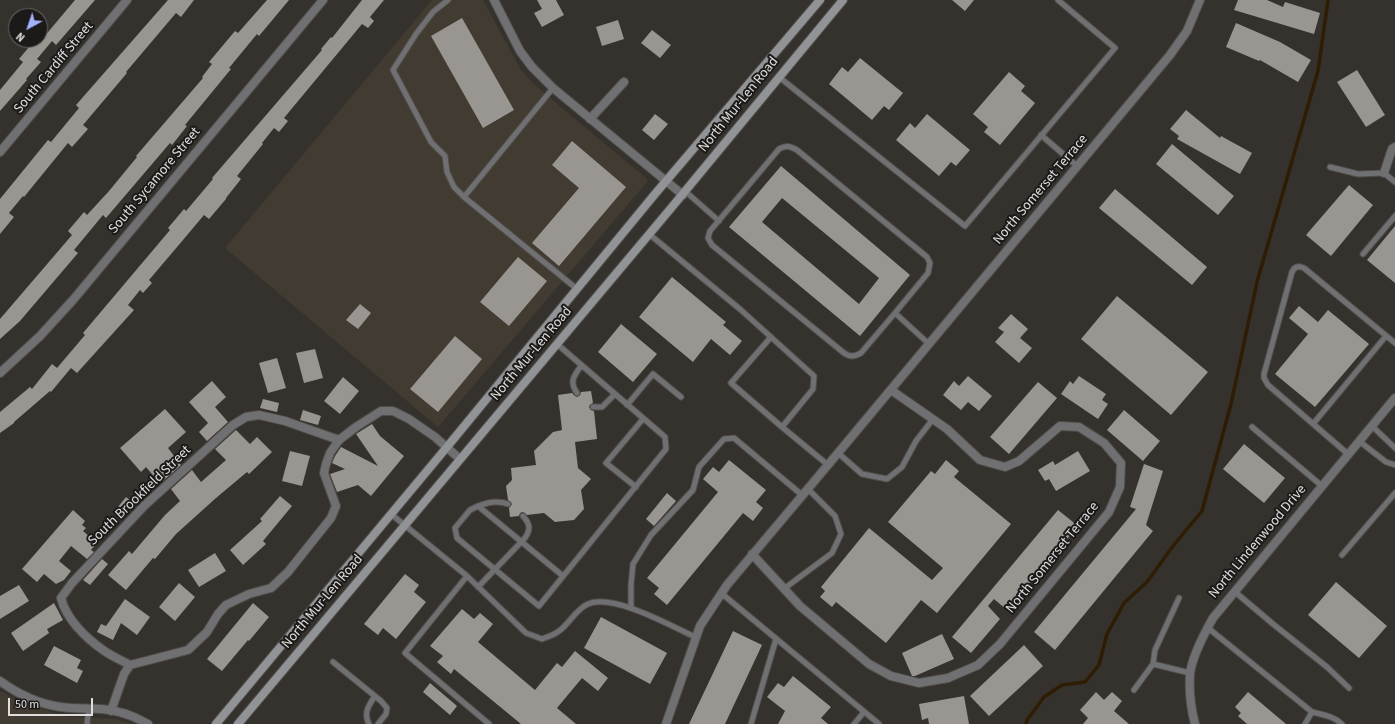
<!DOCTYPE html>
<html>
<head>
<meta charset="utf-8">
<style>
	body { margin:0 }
	#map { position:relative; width:1395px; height:724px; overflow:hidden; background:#35322e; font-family:"Source Sans 3",sans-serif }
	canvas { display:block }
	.north { position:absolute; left:8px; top:8px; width:40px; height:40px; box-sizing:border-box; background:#1c1a19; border:1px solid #6a6867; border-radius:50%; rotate:220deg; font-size:11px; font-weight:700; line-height:16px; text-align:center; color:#e0dedc }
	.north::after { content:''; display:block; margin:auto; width:14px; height:18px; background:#a2b2fd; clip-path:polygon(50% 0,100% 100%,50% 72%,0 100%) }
	.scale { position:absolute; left:8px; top:698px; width:85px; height:18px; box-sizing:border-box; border:2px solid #e0dedc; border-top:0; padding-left:5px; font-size:12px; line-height:14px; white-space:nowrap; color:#e0dedc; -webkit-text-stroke:3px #1c1a19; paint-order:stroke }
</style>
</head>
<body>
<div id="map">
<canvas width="1395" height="724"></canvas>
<div class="north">N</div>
<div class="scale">50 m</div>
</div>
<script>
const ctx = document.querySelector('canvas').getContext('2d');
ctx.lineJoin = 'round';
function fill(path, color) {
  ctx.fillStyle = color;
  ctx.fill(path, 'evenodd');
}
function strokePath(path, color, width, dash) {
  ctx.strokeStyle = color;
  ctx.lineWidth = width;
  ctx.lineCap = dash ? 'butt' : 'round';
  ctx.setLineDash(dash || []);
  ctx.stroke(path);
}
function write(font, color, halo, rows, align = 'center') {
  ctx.font = font + ' "Source Sans 3",sans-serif';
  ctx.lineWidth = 4;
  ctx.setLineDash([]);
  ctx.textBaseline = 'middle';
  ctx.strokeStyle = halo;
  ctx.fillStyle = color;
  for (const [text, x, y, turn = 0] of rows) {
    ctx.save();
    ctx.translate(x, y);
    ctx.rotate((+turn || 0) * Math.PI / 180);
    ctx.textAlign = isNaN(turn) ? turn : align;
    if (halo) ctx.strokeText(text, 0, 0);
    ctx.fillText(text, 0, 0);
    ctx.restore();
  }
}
fill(new Path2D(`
	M432,0H483L521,70L532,82L556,103L646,178L647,182L438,427L225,248Z
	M0,691L24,703L67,717L115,719L132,724H0Z`), '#423b32');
strokePath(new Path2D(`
	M1026,724L1027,720L1044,697L1062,685L1085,682L1099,665L1107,634L1124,603L1147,582L1173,546L1202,511L1231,404L1257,282L1318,71L1328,0`), '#2e1d02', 3.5);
fill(new Path2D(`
	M75,0H95L56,45L52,41L37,59L41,62L26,79L27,80L0,111V90L23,62L19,59L34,41L38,44Z
	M168,0H194L181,17L176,13L126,72L127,73L83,125L88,129L72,147L68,143L24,197L23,196L9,213L14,217L0,234V199L48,140L51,142L79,108L76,105Z
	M267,0H289L259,36L257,34L229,68L231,69L185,125L187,126L172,145L170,143L106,218L103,215L74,250L78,253L20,321L0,339V319L72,235L68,231L84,212L87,215L109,191L137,157L136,156L203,78L202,77L212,64L209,62L235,31L238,33Z
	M362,0H384L370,17L374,21L368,28L362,24L284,118L288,121L279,132L274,128L262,143L263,144L237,176L241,179L226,198V199L209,219L204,215L183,240L149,280L152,283L143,293L140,290L128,305L134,310L77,373L71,368L51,392L50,391L14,422V423L0,433V412L30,387L32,389L52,364L57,368L85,335L83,333L170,230L168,228L184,209L186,211L213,179L212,178L322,50L321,49L331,37L332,38Z
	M537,0H556L564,15L542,27L534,13L542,9Z
	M952,0H974L965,11Z
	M1238,0H1267L1283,7L1285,2L1320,13L1314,34L1234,10Z
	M462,18L514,110L483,128L431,36Z
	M618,20L624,39L602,46L596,27Z
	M1236,23L1280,42L1311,60L1298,82L1260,60L1259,61L1226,47Z
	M652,30L671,45L660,58L641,43Z
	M860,58L903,93L889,110L884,106L872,120L829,84L842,67L848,72Z
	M1357,70L1385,115L1366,127L1337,82Z
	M1009,72L1025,86L1021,91L1035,103L1000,145L984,132L988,127L973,114Z
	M1186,110L1220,138L1221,136L1252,153L1240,174L1177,139L1179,136L1170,129Z
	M655,114L668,124L654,140L642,130Z
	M927,114L970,150L956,166L951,162L939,176L896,140L910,123L915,128Z
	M572,141L626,187L559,266L532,243L579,188L552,165Z
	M1172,144L1234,196L1218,215L1156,164Z
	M781,166L910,275L860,336L729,227ZM782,198L879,278L859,304L762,222Z
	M1349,185L1373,205L1331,256L1306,235Z
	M1115,189L1207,267L1192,285L1099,208Z
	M1395,226V283L1367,260Z
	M518,257L547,281L509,326L480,302Z
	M672,277L726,322L723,325L742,341L730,355L711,339L693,362L639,317Z
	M1117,296L1208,372L1171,415L1081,339Z
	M360,304L371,313L358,329L346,320Z
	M1299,306L1318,322L1328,310L1369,344L1315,407L1275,374L1308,334L1289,318Z
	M1011,314L1028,329L1020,338L1032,348L1019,363L995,342L1004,332L998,328Z
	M621,324L657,354L633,382L598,352Z
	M455,336L482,359L438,412L410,389Z
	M315,349L323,378L304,383L296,353Z
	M277,358L286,388L268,393L259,363Z
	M968,376L992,396L979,411L968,402L961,410L943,395L954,381L959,386Z
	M1079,376L1106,394L1102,400L1108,404L1098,419L1061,394L1070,381L1073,384Z
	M343,377L359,391L340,414L324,401Z
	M212,381L226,397L215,407L228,422L207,441L199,432L208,423L189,402Z
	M1038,382L1057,398L1009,454L990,437Z
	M591,391L593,403L590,405L589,407L591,410L594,411L597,439L575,442L578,468L591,479L581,490L584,509L574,520L555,522L544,513L527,515L523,512L520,513L519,516L510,517L509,508L512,504L508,500L506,486L512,480L511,468L536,465L534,451L553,432L562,430L558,395L572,393L575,396L577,397L580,395L581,392Z
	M263,399L279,403L277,412L260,408Z
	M165,409L186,432L168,448L181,465L163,481L161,478L157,480L146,467L141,472L120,448Z
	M303,410L321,416L318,425L300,420Z
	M1124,410L1160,441L1143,461L1107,430Z
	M372,424L380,436L404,456L371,496L358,485L337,492L330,474L345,469L332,463L335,456L341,447L378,466L356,434Z
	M236,430L250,444L257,437L272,452L249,474L247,472L216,498L176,534L155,559L153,558L126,590L108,575L129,551L132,554L165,515L180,501L171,489L192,470L201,482L226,460L215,449Z
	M1244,444L1285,478L1264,503L1223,469Z
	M290,451L310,456L302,486L282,481Z
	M1078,451L1090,471L1056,491L1049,479L1045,481L1038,470L1053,461L1055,465Z
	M729,460L766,490L756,502L763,508L753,521L743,513L667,605L654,594L659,588L647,578L718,492L703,479L713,467L719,472Z
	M946,460L959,471L954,477L1011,524L951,596L937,613L921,600L886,643L836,602L832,607L820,597L825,591L821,587L869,528L932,580L943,568L888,522L931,471L935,474Z
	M1144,464L1163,471L1146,525L1153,531L1055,650L1034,632L1136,509L1130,507Z
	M667,493L676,501L654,526L646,519Z
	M280,496L292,506L263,541L266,544L243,565L230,550L262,521L260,519Z
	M126,497L133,503L121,518L114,512Z
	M73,510L85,521L82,525L86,528L83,531L97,543L91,550L94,552L87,559L71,546L59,561L71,571L64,580L56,584L44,574L37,582L22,569Z
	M1058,510L1078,526L1007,610L994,599L988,606L1000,619L971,653L952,637Z
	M215,553L226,571L199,587L188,570Z
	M102,559L108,564L90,585L83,580Z
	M405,574L419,585L414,592L426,602L396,639L383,628L378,635L364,624Z
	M1336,582L1387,626L1359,658L1308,615Z
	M179,583L195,597L175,621L159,607Z
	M19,585L29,601L0,619V596Z
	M125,599L150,617L137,635L121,623L113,640L97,632L101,624L106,626Z
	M54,603L63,620L47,629L49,633L23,651L11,633Z
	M253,603L269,617L249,641L248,640L222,671L207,659Z
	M462,609L474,619L480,613L493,624L478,642L535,690L557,663L562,667L575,651L608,678L598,691L582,678L557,708L576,724H521L454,669L451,674L437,662L443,656L430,646Z
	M601,617L667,653L650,684L584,648Z
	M733,631L762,645L725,724H689Z
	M942,634L954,659L915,676H912L902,653Z
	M1024,645L1043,666L989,716L970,696Z
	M54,646L81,660L77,668L83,671L77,683L44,665Z
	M793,676L831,707L821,718L828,724H778L785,711L767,697L778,683L784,687Z
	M430,683L457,706L450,715L423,692Z
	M1096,692L1104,700L1112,692L1122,701L1114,711L1129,724H1083L1088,718L1080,710Z
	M1248,692L1286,724H1247L1238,716L1241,713L1235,707Z
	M964,696L969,724H929L928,718L922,720L919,704Z`), '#999691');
const service = new Path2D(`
	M448,0L433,12L416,34L393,70L431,142L445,156L447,172L454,187L464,197L577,289
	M779,77L965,226L1115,48L1058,0
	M1041,135L1077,166
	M1330,167L1358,174L1384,173L1395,182
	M685,191L719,221
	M464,197L553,88
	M649,234L741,310L814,376L813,389L782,427L828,465
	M1363,254L1395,216
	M895,313L928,273L930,263L927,257L797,150C790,146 786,145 779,149L710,231L708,238L712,245L844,353C850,357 854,357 861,353L895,313L929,344
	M771,337L731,383L782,427
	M557,344L665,437L666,449L539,606L457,538L455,528L470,510L478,506L563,576
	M577,393C569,381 574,376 581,366
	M627,405L653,374L681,397
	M593,407H602L615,394
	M1313,424L1386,336
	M1372,426L1395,448
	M1252,427L1322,486
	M1359,441L1386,462L1395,465
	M838,453L862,474L887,479L902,467L916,441L933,419
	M1348,454L1268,385L1264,378V374L1292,272C1295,266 1298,266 1304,268L1395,343
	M636,487L606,463L643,419
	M478,506C488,502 498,500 508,504
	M391,514L467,576L526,633L542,639C547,637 554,635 559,631C569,624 576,609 588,604C613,593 671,626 695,637
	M1342,555L1395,493
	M467,576L405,653L489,724
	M478,587L525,538C531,529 530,524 523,516
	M785,588L832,553L841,534L835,516L808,489
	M1234,591L1273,624L1327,667L1349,688
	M721,593L879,724
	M1179,598L1155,650L1153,664L1190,673
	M631,608V585L633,564L651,535L693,490L699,467L724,439L734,438L802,495
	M1208,628L1312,712C1324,715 1333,716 1342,724
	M333,662L381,701L387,708L386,714L378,724
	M1134,690L1153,664
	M87,724L89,708
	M369,724C363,713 369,705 375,696
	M751,724L776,639
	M854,724L864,712
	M1305,724L1312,712`);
const minor = new Path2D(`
	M590,119L624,82
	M0,152L127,0
	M1384,173L1392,149L1395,147
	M0,373L40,336L73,300L323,0
	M752,554L800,606L869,664L891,676L919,683L948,678L978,665L1000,644L1109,512L1120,487L1121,463L1104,443L1079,427L1060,426L1019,461L1005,467L980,460L947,429L891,390
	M130,665C121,660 111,656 103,650C86,638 66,619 61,598L72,583L144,506L233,425L246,417L259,415L285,421L339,440
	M0,681C18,694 39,704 61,707C74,709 88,708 101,709C117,710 134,716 148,724
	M111,711L124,674L130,665L188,650L207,632L218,614L226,605L249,594L271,588L288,572L331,518L336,506L324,473L326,464L330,453L339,440L356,427L381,411H393L409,419L435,437L460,459
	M666,724L700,626L727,585L838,453L1170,55L1187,31L1200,0`);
const tertiary = new Path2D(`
	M494,0L520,51L532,67L553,88L683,195
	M1195,724C1191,709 1189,690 1190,674C1192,656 1204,634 1213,618L1395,398`);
const secondary = new Path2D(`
	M216,724L447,447L655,194L820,0
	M238,724L672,207L843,0`);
strokePath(service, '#504e4a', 7);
strokePath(minor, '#504e4a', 10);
strokePath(tertiary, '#504e4a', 10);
strokePath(secondary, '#504e4a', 10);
strokePath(service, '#707073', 5);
strokePath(minor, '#707073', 8);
strokePath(tertiary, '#707073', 8);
strokePath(secondary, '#929396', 8);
write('14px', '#e0dedc', '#1c1a19', [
	["South Cardiff Street",54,68,-50],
	["North Mur-Len Road",739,105,-51],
	["South Sycamore Street",155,181,-50],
	["North Somerset Terrace",1041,190,-50],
	["North Mur-Len Road",532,354,-50],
	["South Brookfield Street",140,496,-44],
	["North Lindenwood Drive",1258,542,-50],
	["North Somerset Terrace",1053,558,-51],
	["North Mur-Len Road",323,602,-50]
]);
</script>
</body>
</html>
